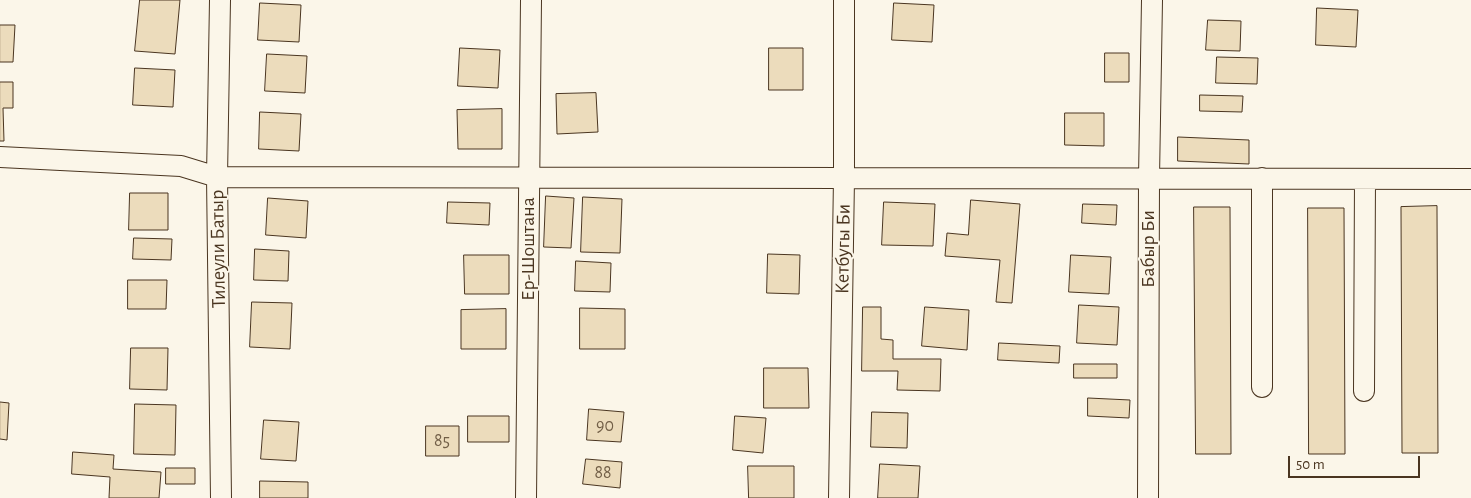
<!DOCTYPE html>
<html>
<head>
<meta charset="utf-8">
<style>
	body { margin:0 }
	#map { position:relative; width:1471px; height:498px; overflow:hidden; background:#fbf6e9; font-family:"Alegreya Sans",sans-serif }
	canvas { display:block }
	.scale { position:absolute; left:1288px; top:456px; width:132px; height:22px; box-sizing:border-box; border:2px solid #4a3520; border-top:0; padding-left:6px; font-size:15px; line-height:18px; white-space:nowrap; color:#4a3520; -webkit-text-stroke:4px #fbf6e9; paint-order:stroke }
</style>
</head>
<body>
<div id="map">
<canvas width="1471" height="498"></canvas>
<div class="scale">50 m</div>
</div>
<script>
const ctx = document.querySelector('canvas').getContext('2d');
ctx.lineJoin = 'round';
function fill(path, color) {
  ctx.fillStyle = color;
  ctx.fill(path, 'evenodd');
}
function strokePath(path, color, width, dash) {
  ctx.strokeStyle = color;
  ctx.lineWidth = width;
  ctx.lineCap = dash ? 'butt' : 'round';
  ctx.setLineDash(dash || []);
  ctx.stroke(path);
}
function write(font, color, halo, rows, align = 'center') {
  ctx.font = font + ' "Alegreya Sans",sans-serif';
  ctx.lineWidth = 4;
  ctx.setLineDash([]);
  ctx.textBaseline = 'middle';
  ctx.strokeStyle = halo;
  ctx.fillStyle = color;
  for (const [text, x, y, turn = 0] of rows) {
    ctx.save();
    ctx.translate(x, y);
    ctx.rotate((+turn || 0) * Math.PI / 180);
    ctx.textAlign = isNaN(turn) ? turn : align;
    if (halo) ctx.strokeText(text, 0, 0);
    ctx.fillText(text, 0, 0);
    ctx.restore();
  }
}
const building = new Path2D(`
	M140,0H180L175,54L135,51Z
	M260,3L301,5L299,42L258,40Z
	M894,3L934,5L932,42L892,40Z
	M1317,8L1358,10L1356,47L1316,45Z
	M1208,20L1241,21L1240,51L1206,50Z
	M0,25H15L13,62H0Z
	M460,48L500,50L498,88L458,86Z
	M769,48H803V90H769Z
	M1105,53H1129V82H1105Z
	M267,54L307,56L305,93L265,91Z
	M1217,57L1258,58L1257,84L1216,83Z
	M135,68L175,70L173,107L133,105Z
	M0,82H13V108H3L4,141H0Z
	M596,93L598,132L557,134L556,94Z
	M1200,95L1243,96L1242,112L1200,111Z
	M502,109V149H458L457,110Z
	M260,112L301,114L299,151L259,149Z
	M1065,113H1104V146L1065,145Z
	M1178,137L1249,140V164L1178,161Z
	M130,193H168V230H129Z
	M546,196L574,198L571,248L544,247Z
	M583,197L622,199L620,253L581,252Z
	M268,198L308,201L306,238L266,235Z
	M971,200L1020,204L1012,303L996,302L1000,260L945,256L947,233L968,235Z
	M448,202L490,203L489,225L447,223Z
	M884,202L935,204L933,246L882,245Z
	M1083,204L1117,205L1116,225L1082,223Z
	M1437,206L1438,453H1402L1401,207Z
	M1194,207H1230L1231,454H1196Z
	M1308,208H1344L1345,454H1309Z
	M134,238L172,239L171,260L133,259Z
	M255,249L289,251L288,281L254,280Z
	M768,254L800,255L799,294L767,293Z
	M464,255H509V294H465Z
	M1071,255L1111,257L1109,294L1069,292Z
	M576,261L611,263L610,292L575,291Z
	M128,280H167L166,309H128Z
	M252,302L292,303L290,349L250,347Z
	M1079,305L1119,307L1117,345L1077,343Z
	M863,307H881V339L893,340V359H941L940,391L897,390L898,371H862Z
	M925,307L969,310L967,350L922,346Z
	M580,308L625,309V349H580Z
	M506,309V349H461V310Z
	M999,343L1060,346L1059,363L998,360Z
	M131,348H168L167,390L130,389Z
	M1074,364H1117V378H1074Z
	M764,368H808L809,408H764Z
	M1088,398L1130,400L1129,418L1088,416Z
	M0,402L9,403L7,440L0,439Z
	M135,404L176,405L175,455L134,454Z
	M589,409L624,412L621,442L587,440Z
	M872,412L908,413L907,448L871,447Z
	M468,416H509V442H468Z
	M735,416L766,418L763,453L733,450Z
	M264,420L299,422L296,461L261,459Z
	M426,426H459V456H426Z
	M73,452L114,455L113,469L161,472L159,498H109L110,477L72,474Z
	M586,459L622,462L620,488L583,484Z
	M880,464L920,466L918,498H878Z
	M748,466H794V498H749Z
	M166,468H195V484H166Z
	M260,481L308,482V498H260Z`);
fill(building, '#ecdcbc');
strokePath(building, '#4a3520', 1);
const minor = new Path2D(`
	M220,0L217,177L221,498
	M0,157L181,166L217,177L1471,179
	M1262,178V387
	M1364,391L1365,179
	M526,498L531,0
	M839,498L844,178V0
	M1148,498L1149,178L1152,0`);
strokePath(minor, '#4a3520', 22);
strokePath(minor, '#fbf6e9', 20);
write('18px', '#725f47', null, [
	["90",605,426],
	["85",442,441],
	["88",603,473]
]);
write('20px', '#4a3520', '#fbf6e9', [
	["Тилеули Батыр",218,249,-91],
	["Ер-Шоштана",528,249,-90],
	["Кетбугы Би",843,249,-89],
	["Бабыр Би",1148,249,-90]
]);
</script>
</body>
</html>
